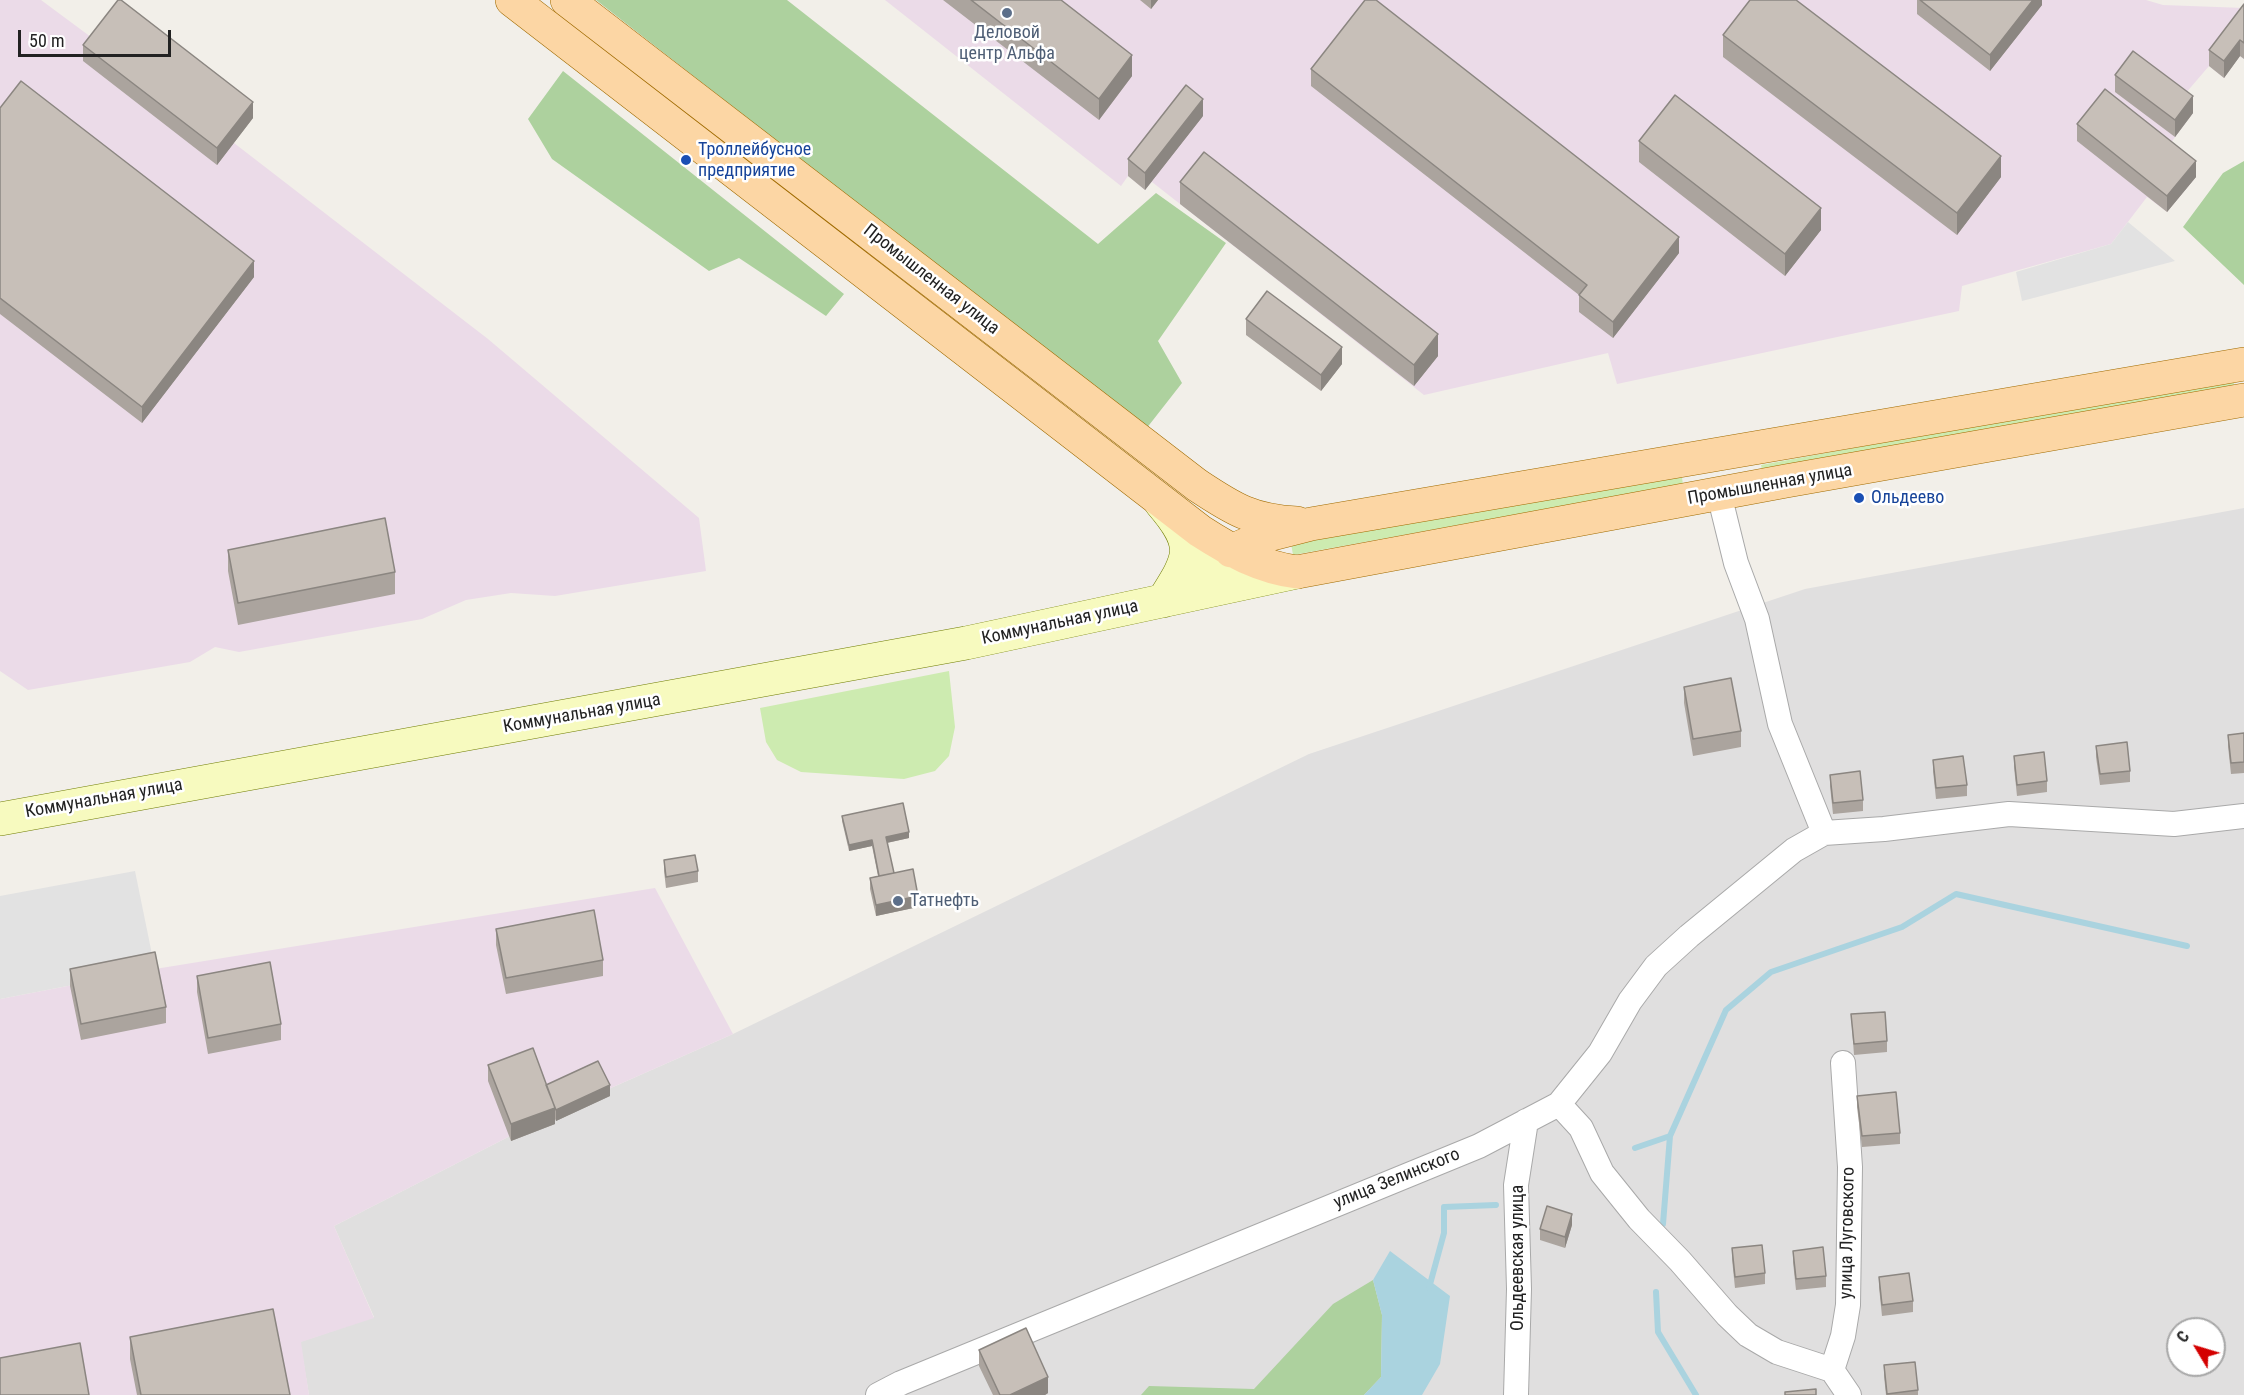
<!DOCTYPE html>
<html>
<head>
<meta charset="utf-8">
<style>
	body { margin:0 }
	#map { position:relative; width:2244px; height:1395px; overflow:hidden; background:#f2efe9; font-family:"Roboto Condensed",sans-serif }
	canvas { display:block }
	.north { position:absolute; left:2166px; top:1317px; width:60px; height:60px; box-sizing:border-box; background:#fff; border:2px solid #a7a7a7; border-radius:50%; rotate:308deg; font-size:16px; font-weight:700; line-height:24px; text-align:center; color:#222 }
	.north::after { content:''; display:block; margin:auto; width:21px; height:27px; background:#d40000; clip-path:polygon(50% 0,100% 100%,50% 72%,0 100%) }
	.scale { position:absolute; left:18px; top:30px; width:153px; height:27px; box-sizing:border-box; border:3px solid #222; border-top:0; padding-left:8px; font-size:18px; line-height:21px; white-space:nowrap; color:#222; -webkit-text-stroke:4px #fff; paint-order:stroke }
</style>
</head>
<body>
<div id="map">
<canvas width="2244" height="1395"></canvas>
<div class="north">С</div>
<div class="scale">50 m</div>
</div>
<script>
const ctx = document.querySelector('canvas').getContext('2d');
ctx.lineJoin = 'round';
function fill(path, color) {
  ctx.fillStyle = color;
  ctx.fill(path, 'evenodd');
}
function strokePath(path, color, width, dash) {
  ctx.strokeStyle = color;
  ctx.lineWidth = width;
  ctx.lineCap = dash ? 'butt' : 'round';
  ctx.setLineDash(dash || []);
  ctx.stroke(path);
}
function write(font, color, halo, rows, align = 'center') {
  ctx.font = font + ' "Roboto Condensed",sans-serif';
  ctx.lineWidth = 5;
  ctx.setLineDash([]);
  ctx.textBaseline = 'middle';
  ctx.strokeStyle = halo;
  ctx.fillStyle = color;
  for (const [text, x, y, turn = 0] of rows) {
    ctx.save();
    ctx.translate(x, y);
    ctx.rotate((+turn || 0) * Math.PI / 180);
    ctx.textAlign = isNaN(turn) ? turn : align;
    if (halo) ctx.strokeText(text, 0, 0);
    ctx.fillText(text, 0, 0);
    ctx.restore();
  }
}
fill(new Path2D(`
	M2244,508V1395H309L300,1342L374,1317L334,1226L561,1110L733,1034L1309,754L1805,589ZM2178,1329H2214V1365H2178Z`), '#e0dfdf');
fill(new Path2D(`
	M0,0H41L234,143L488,339L699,518L706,571L555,596L511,593L466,600L422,619L239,652L215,647L190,662L28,690L0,671Z
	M885,0H2146L2163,5L2244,8V59L2240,56L2224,78L2209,66L2179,101L2193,113L2164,152L2196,177L2167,212L2147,197L2111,244L1962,286L1959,311L1617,384L1608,353L1424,395L1152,182L1145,190L1128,176L1121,186Z
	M655,888L733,1034L561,1110L334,1226L374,1318L301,1342L309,1395H0V999L155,969Z`), '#ebdbe8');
fill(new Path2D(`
	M2233,378L2235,389L1763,475L1761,465Z
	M1681,472L1683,484L1293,555L1291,543Z
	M949,671L955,727L949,756L935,771L904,779L801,772L777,760L766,742L760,708Z`), '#cdebb0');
fill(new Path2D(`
	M596,0H787L1098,244L1156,193L1226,243L1158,341L1182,383L1146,429Z
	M563,71L844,294L826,316L739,258L709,271L552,159L528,119Z
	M2244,161V285L2183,227L2223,173Z
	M1373,1280L1382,1315L1381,1377L1364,1395H1141L1149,1386L1254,1389L1333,1304Z`), '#add19e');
fill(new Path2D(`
	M2128,222L2175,261L2022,301L2016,272L2111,244Z
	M135,871L155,969L0,999V896Z`), '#e2e2e2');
fill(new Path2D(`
	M1390,1251L1450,1296L1440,1364L1422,1395H1364L1381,1377L1382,1315L1373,1280Z`), '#aad3df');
strokePath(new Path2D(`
	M1635,1148L1670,1136
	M1663,1224L1670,1136L1726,1010L1771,972L1902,927L1956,894L2187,946
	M1429,1288L1444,1233V1207L1496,1205
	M1656,1292L1658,1332L1696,1395`), '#aad3df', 6);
const street = new Path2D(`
	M1719,494L1736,563L1757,619L1780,724L1824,833L1884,829L2009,814L2174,824L2244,816
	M1843,1063L1850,1167L1848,1305L1843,1336L1832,1370L1849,1395
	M1559,1104L1581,1128L1602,1173L1639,1219L1680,1261L1727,1315L1748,1335L1777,1352L1832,1370
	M878,1395L901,1383L1479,1146L1559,1104L1600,1053L1630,1001L1656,966L1689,936L1794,850L1824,833
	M1516,1395L1519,1289L1516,1185L1526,1121`);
const secondary = new Path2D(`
	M1161,503C1198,546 1191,557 1163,601
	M1172,595L1231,551
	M0,819L966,643L1297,572`);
const primary = new Path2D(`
	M512,0L1200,531C1231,551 1260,567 1297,572L1786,481L2244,400
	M567,0L1197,485C1233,509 1252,521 1297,523
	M1231,551L1268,535L1311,524L2244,364`);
strokePath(street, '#a9a9a9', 26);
strokePath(secondary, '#707d05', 34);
strokePath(primary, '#a06b00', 34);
strokePath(street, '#fff', 24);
strokePath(secondary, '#f7fabf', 33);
strokePath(primary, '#fcd6a4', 33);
fill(new Path2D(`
	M943,0H1061L1132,76L1099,120Z
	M1140,0H1158L1151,9Z
	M1917,0H2042V5L1990,71L1917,14Z
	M2244,4V59L2240,56L2224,78L2209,66V50Z
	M1723,35L2001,177L1957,235L1723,57Z
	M83,45L253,118L217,165L83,61Z
	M1311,69L1679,253L1613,338L1579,312V295L1311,86Z
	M2115,75L2193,113L2175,137L2115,92Z
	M0,108L254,277L142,423L0,314Z
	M1203,116L1145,190L1128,176V159Z
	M2077,124L2196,177L2167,212L2077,141Z
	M1639,141L1821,230L1785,276L1639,162Z
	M1180,182L1438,356L1414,386L1180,204Z
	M1246,319L1342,364L1321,391L1246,335Z
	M228,550L395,572V594L238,625L228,571Z
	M1684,687L1741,731V747L1693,756L1684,703Z
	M2244,733V773L2231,774L2228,746V735Z
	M2096,746L2130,771V782L2100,785L2096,757Z
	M2014,756L2047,781V792L2017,796L2014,767Z
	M1933,760L1967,785V796L1936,799L1933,771Z
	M1830,775L1863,800V811L1833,814L1830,786Z
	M842,816L909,838L887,843L894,873L918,907L876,916L870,889V878L878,876L872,846L849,851L842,821Z
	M664,860L698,871V882L666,888L664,871Z
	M496,929L603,960V976L506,994L496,945Z
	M70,969L166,1007V1023L81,1040L70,986Z
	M197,976L281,1024V1040L208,1054L197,992Z
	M1851,1014L1887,1041V1052L1854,1055Z
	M488,1065L546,1085L610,1096L556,1121L555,1119V1124L511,1141L488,1081Z
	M1857,1096L1900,1133V1144L1862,1147L1857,1107Z
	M1572,1225L1565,1248L1540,1240V1229Z
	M1732,1248L1765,1273V1284L1735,1288L1732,1259Z
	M1793,1251L1826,1276V1287L1796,1290L1793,1262Z
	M1879,1277L1913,1301V1312L1882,1316L1879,1287Z
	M130,1337L290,1395H137L130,1359Z
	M979,1350L1048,1393L1045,1395H993L979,1366Z
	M1884,1365L1918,1390V1395H1886L1884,1376Z`), '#aba49e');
fill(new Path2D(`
	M1151,0H1158L1151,9Z
	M2033,0H2042V5L1990,71V55Z
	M2240,40V56L2224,78V61Z
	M1132,55V76L1099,120V99Z
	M2193,96V113L2175,137V120Z
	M1203,99V116L1145,190V173Z
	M253,102V118L217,165V148Z
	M2001,156V177L1957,235V213Z
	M2196,161V177L2167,212V196Z
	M1821,208V230L1785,276V254Z
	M1679,237V253L1613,338V322Z
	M254,261V277L142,423V407Z
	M1438,334V356L1414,386V365Z
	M1342,347V364L1321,391V375Z
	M909,832V838L886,843V837Z
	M872,840V846L849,851V845Z
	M918,896V907L876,916V905Z
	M610,1085V1096L556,1121V1110Z
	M555,1108V1124L511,1141V1124Z
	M1572,1214V1225L1565,1248V1237Z
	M1048,1377V1393L1045,1395H1010Z`), '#8b8681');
const building = new Path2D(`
	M118,0H121L253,102L217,148L83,45Z
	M971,0H1061L1132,55L1099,99Z
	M1365,0H1376L1679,237L1613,322L1579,295L1587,285L1311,69Z
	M1750,0H1796L2001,156L1957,213L1723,35Z
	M1920,0H2033L1990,55Z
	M2244,4V43L2240,40L2224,61L2209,50Z
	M2133,51L2193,96L2175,120L2115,75Z
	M21,81L254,261L142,407L0,298V108Z
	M1186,85L1203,99L1145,173L1128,159Z
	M2105,89L2196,161L2167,196L2077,124Z
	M1675,95L1821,208L1785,254L1639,141Z
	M1204,152L1438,334L1414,365L1180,182Z
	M1267,291L1342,347L1321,375L1246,319Z
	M385,518L395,572L238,603L228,550Z
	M1731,678L1741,731L1693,739L1684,687Z
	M2244,733V762L2231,763L2228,735Z
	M2127,742L2130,771L2100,774L2096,746Z
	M2044,752L2047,781L2017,785L2014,756Z
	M1963,756L1967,785L1936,788L1933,760Z
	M1860,771L1863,800L1833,803L1830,775Z
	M903,803L909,832L886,837L894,873L879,876L872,840L849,845L842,816Z
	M695,855L698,871L666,877L664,860Z
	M913,869L918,896L876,905L870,878Z
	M594,910L603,960L506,978L496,929Z
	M155,952L166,1007L81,1024L70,969Z
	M270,962L281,1024L208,1038L197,976Z
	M1885,1012L1887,1041L1854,1044L1851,1014Z
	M533,1048L555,1108L511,1124L488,1065Z
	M598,1061L610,1085L556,1110L546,1085Z
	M1896,1092L1900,1133L1862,1136L1857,1096Z
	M1547,1206L1572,1214L1565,1237L1540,1229Z
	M1762,1245L1765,1273L1735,1277L1732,1248Z
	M1823,1247L1826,1276L1796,1279L1793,1251Z
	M1909,1273L1913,1301L1882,1305L1879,1277Z
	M273,1309L290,1395H141L130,1337Z
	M1026,1328L1048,1377L1010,1395H1000L979,1350Z
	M80,1343L89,1395H0V1358Z
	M1915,1362L1918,1390L1887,1394L1884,1365Z
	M1816,1389V1395H1785V1392Z`);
fill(building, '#c7bfb8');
strokePath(building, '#8b8681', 1.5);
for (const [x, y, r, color] of [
	[1007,13,6,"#5c6f8a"],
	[686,160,6,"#1a4fb4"],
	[1859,498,6,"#1a4fb4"],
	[898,901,6,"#5c6f8a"]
]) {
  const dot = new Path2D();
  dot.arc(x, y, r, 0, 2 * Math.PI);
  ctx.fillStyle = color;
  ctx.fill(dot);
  strokePath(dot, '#fff', 2);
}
write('18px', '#4e5e75', '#fff', [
	["Деловой",1007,33],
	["центр Альфа",1007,54],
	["Татнефть",910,901,"left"]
]);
write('18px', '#164399', '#fff', [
	["Троллейбусное",698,150],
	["предприятие",698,171],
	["Ольдеево",1871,498]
], 'left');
write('18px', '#222', '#fff', [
	["Промышленная улица",931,280,38],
	["Промышленная улица",1770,485,-10],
	["Коммунальная улица",1060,623,-12],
	["Коммунальная улица",582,714,-10],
	["Коммунальная улица",104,799,-10],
	["улица Зелинского",1397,1179,-22],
	["улица Луговского",1848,1233,-89],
	["Ольдеевская улица",1518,1258,-90]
]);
</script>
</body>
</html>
